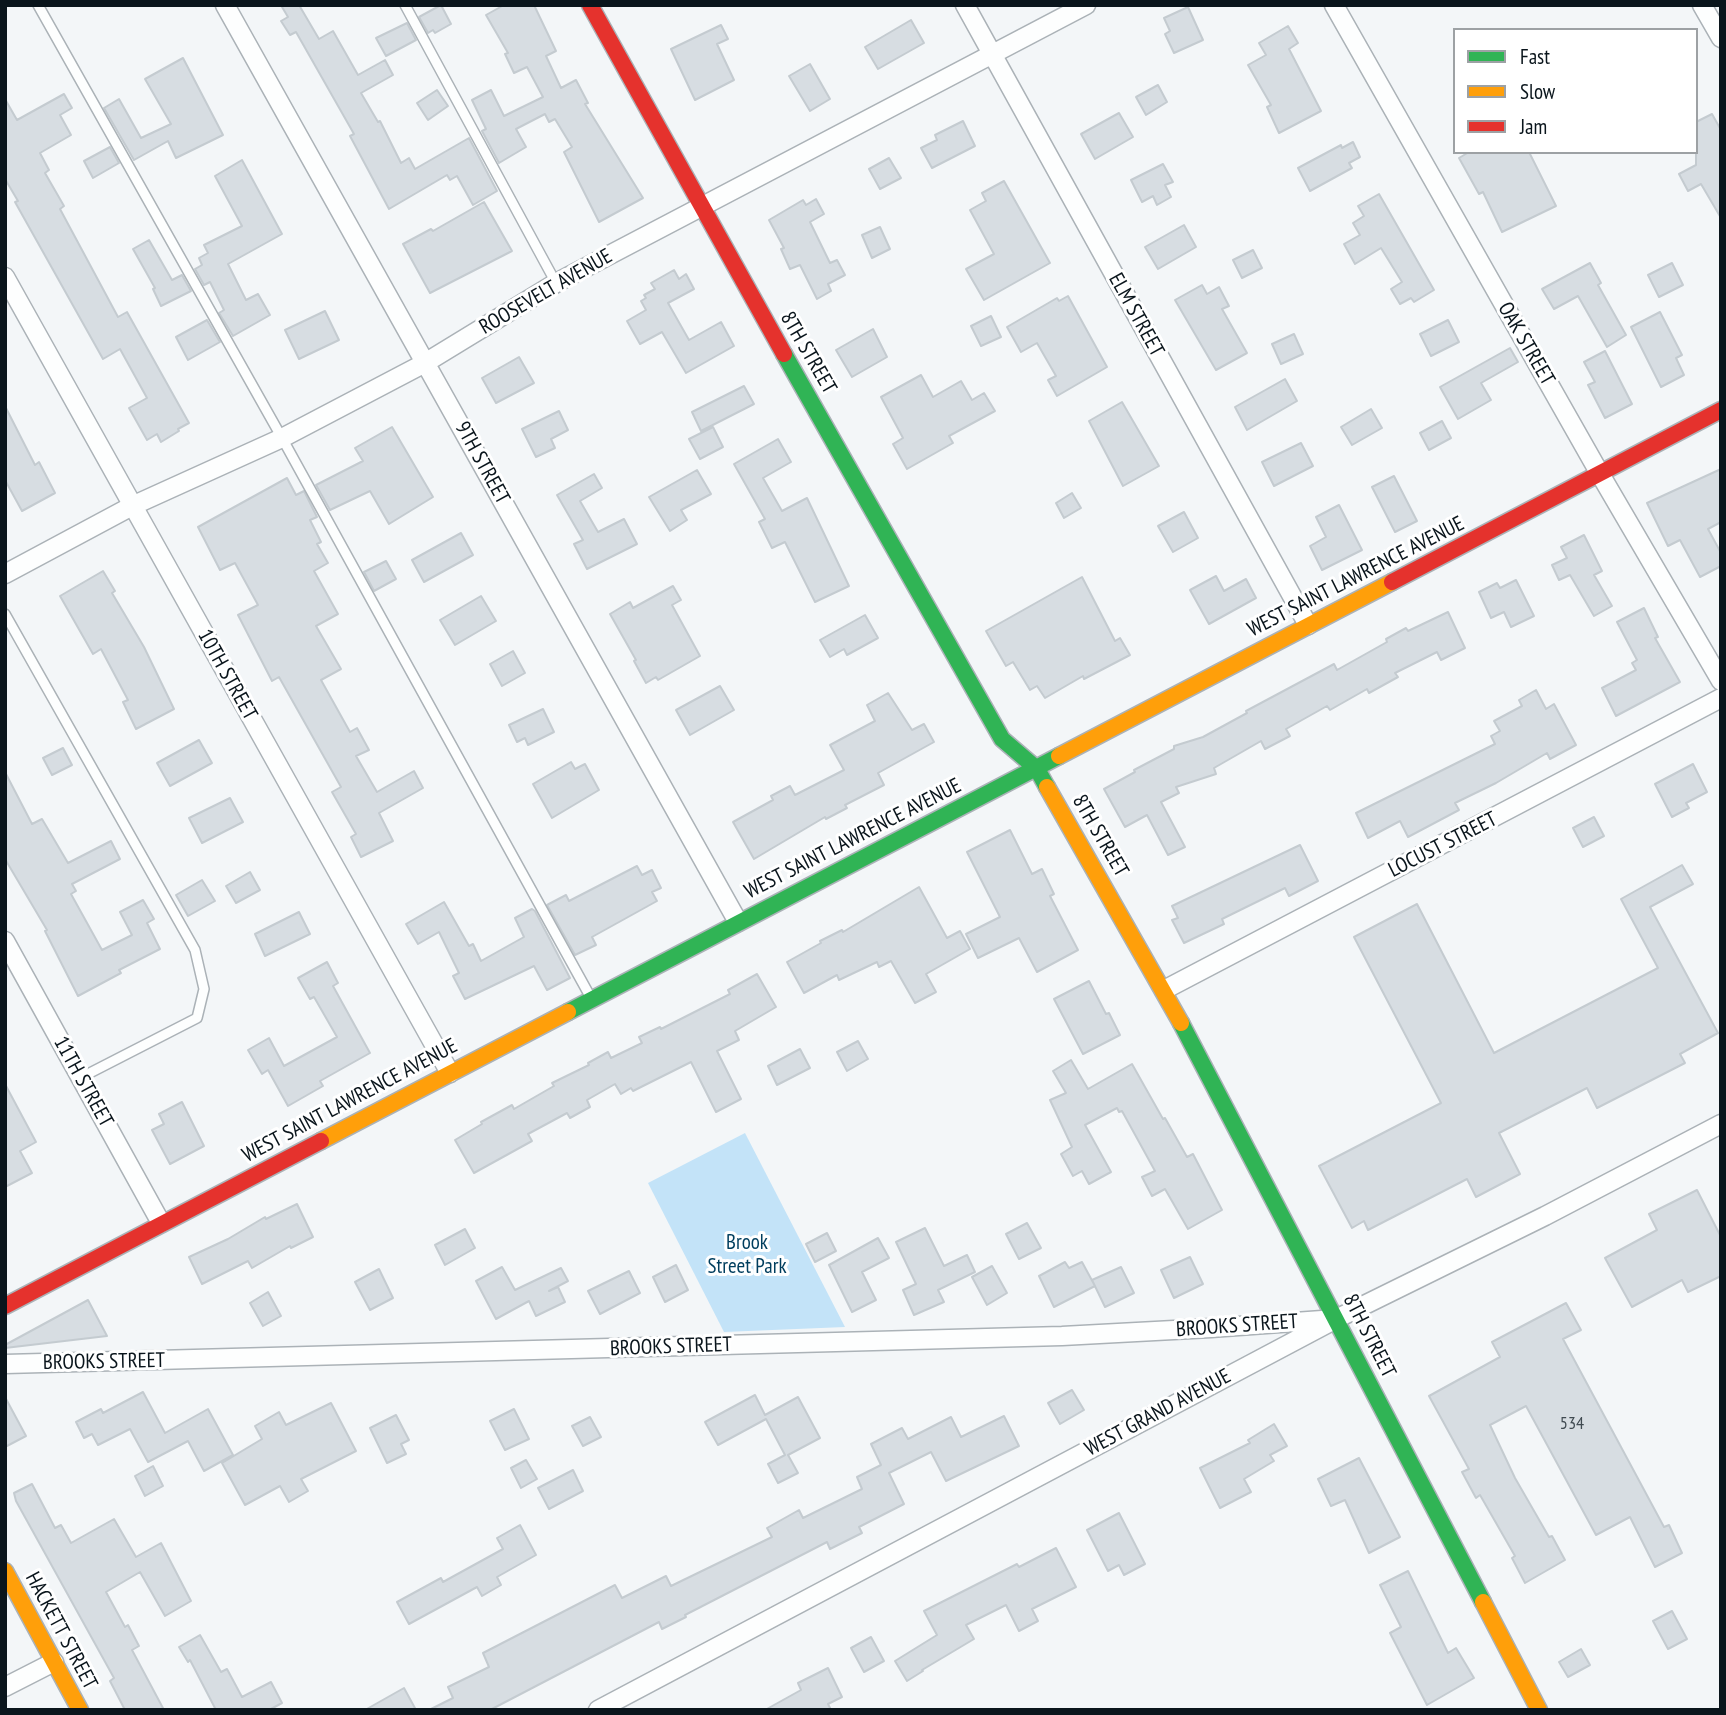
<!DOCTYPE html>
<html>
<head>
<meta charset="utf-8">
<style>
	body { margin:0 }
	#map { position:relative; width:1726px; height:1715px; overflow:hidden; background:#f3f6f8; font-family:"PT Sans Narrow",sans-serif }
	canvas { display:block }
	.frame { position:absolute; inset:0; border:7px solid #0a151c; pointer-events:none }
	.legend { position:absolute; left:1453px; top:28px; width:245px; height:126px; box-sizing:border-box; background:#fff; border:2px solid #9da1a4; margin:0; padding:9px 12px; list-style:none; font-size:21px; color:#0a151c }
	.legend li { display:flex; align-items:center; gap:14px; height:35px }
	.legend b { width:35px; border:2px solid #9da1a4 }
</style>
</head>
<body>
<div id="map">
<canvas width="1726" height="1715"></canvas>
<div class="frame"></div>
<ul class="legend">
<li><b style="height:9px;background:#30b455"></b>Fast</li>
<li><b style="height:9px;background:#ff9f0a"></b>Slow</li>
<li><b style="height:9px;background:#e5322d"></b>Jam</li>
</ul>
</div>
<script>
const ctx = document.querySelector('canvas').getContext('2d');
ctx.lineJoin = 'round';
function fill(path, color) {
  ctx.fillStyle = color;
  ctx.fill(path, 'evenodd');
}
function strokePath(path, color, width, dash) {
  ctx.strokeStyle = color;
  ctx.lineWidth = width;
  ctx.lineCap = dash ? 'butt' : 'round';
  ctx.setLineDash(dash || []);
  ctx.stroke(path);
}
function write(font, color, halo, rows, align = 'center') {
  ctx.font = font + ' "PT Sans Narrow",sans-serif';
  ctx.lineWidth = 6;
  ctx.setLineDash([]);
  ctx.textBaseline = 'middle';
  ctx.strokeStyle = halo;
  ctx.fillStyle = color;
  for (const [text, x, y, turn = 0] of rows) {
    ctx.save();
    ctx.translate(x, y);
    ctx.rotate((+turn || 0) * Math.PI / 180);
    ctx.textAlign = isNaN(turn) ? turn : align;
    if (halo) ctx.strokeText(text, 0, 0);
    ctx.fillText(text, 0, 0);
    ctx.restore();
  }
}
fill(new Path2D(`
	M745,1133L845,1327L724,1332L648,1183Z`), '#c3e3f8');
const building = new Path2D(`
	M285,5H299L319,39L333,31L358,75L385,60L393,75L361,93L378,122L380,121L401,163L409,158L415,169L469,138L497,191L473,205L457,176L450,180L447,175L389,209L350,136L354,134L296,32L290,35L281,21L288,17L282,7Z
	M441,5L451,24L435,33L433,30L428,33L419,17Z
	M504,5H534L556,51L546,56L561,88L576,80L588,103L585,104L643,198L599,222L564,152L572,147L555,119L549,122L545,114L516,129L526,147L499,163L482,131L486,129L472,100L491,90L504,116L543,97L527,67L514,73L505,54L508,53L486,15Z
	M1188,7L1203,40L1174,53L1165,34L1170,31L1164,18Z
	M911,20L924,43L878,69L865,47Z
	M407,23L416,40L386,56L376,38Z
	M721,25L728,39L717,44L734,80L695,100L671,49Z
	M1288,26L1298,43L1289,49L1321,111L1279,133L1267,107L1271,105L1248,65L1266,55L1259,43Z
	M183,58L223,135L176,158L168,141L134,160L104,108L119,99L141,138L171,124L145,79Z
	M810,64L830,99L810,111L789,76Z
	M1158,85L1167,102L1146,115L1136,97Z
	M437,90L448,106L428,120L417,103Z
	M64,94L72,108L60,115L71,135L40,153L49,170L45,173L64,206L60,209L118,317L127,312L189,423L178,429L179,431L161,442L157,434L147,440L129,408L147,398L120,349L103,359L15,202L18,201L5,179V99L17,120Z
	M1119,113L1133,137L1095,159L1081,134Z
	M1712,114L1721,130V218L1701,184L1688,191L1679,174L1696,165V122Z
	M963,121L975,146L932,168L921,148L937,140L935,135Z
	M1353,142L1360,157L1349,163L1352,168L1310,191L1298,168L1341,145L1342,148Z
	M110,147L119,163L93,178L84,161Z
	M1469,152H1529L1556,206L1502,232L1483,192L1479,194L1459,158Z
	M889,158L901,178L880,189L869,169Z
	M242,160L282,234L228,264L246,300L258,294L270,315L233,336L219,313L224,310L210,282L204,285L195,269L202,265L199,258L208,253L204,245L242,226L215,176Z
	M1163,164L1173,182L1165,185L1171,197L1157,205L1153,196L1142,202L1131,180Z
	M1004,181L1050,263L984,300L966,269L994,254L970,210L986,201L982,193Z
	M1379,194L1434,290L1414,302L1411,298L1400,304L1391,289L1402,282L1381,248L1355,264L1344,244L1360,235L1353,223L1364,216L1358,206Z
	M816,199L824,214L810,222L830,263L837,260L845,275L828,284L831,291L817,299L800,265L790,269L781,249L784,248L769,220L803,200L806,205Z
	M484,202L512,251L430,293L403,244L431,229L433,231Z
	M1184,225L1196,247L1158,269L1145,247Z
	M880,227L890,249L872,258L862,235Z
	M149,240L172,280L182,275L191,291L161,306L153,289L155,288L133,249Z
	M1253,250L1262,268L1242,278L1233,260Z
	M1590,263L1601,283L1598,285L1626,335L1607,347L1578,296L1554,309L1542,289Z
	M1672,263L1683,285L1659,297L1648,275Z
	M674,270L679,279L686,274L694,289L668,303L689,340L721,322L734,346L686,373L662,332L640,344L627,321L646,310L641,301L646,298L644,295L655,289L651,283Z
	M1202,285L1207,294L1219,287L1229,306L1222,309L1247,353L1216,370L1175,300Z
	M1068,296L1107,367L1057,396L1048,380L1056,376L1037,343L1021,352L1007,327L1057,298L1059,301Z
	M325,311L339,340L299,359L285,330Z
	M1660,312L1682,355L1676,358L1684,375L1661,387L1631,327Z
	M991,316L1001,337L981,346L971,326Z
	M207,320L220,342L188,360L176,337Z
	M1448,320L1459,342L1431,356L1420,334Z
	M873,329L887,357L852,377L836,350Z
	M1294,334L1303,354L1281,364L1272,344Z
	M1510,348L1518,362L1481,383L1491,400L1458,419L1440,387Z
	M1605,351L1632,404L1605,418L1588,385L1595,382L1584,362Z
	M519,357L534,383L496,403L482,378Z
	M921,375L933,397L961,381L972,400L984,393L995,411L949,436L953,443L907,469L893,444L903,438L881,397Z
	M1285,379L1297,401L1247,430L1235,407Z
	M744,386L754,404L701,431L692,412Z
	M1122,402L1159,466L1123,486L1089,421Z
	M5,406L35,465L39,462L55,493L22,511L5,480Z
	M1371,409L1382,428L1352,445L1341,427Z
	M559,411L568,430L551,439L555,448L536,457L522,429Z
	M1442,421L1451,438L1429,450L1420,433Z
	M392,427L433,497L389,524L370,491L330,510L316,485L363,461L355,448Z
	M713,427L723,447L700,459L689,439Z
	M778,439L791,462L763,478L782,511L807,498L849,586L815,602L785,542L772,548L759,522L765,519L734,464Z
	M1301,443L1313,466L1274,486L1262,462Z
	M1721,469V522L1708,529L1721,553V566L1700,577L1680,540L1668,546L1647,503Z
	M697,470L711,494L681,510L687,520L670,531L649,497Z
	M594,474L602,488L580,501L598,532L624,519L637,544L587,569L574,544L583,540L557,495Z
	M1394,476L1417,521L1395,532L1372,487Z
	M287,478L296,495L304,491L317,517L310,520L321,542L317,544L328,563L314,571L338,614L316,626L341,669L321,680L350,732L357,728L369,750L356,756L377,792L414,771L423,788L379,813L393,841L361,857L351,837L356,834L332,792L341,787L279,677L272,681L238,615L258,605L235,563L220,570L198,527Z
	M1072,493L1081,508L1064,518L1056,503Z
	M1339,505L1362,550L1322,570L1310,546L1326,537L1316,517Z
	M1184,512L1198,538L1173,552L1158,526Z
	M461,533L473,555L424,582L412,560Z
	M1584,535L1602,571L1594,575L1612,606L1594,616L1570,575L1559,580L1552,565L1567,558L1561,547Z
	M386,561L396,579L374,591L364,572Z
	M103,571L115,591L112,593L144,647L174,709L136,729L123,702L128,700L101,649L93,654L60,596Z
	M1216,576L1224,591L1246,579L1256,598L1209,624L1190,590Z
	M1082,577L1115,641L1120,638L1130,655L1084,679L1083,676L1045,698L1037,686L1030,690L1013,662L1006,666L986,631Z
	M1516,580L1534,616L1511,627L1504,612L1491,618L1479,592L1497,583L1500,588Z
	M673,586L681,600L672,605L700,656L658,680L656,677L646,683L634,661L636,660L610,614L630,602L633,608Z
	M481,596L496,621L455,645L440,620Z
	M1644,608L1658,637L1655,638L1680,682L1616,716L1602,688L1636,670L1632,663L1637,660L1617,622Z
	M1448,612L1465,648L1441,660L1437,652L1395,673L1398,677L1369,693L1367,689L1330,710L1327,706L1286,729L1290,736L1265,749L1261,741L1214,768L1216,774L1176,787L1179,793L1161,802L1185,847L1168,855L1147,815L1125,827L1104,789L1135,772L1134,770L1174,749V746L1203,737L1247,713L1246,711L1334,664L1337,670L1387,642L1386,639L1406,628L1408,631Z
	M865,615L878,638L847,655L844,649L830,657L820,640Z
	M513,651L525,673L502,686L490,664Z
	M720,686L734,710L690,735L676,710Z
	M1536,690L1546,709L1554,704L1576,745L1550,759L1547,753L1496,783L1455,803L1459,810L1408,837L1400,821L1368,838L1356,813L1495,744L1491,736L1500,731L1494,721L1522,706L1519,700Z
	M888,693L912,730L924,724L934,742L878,773L884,785L845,805L847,808L826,819L825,817L754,859L733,822L773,800L771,796L790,786L795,795L844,770L830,745L875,721L867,705Z
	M543,709L554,732L528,745L525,738L517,742L509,725Z
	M199,740L212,763L170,786L157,763Z
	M63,748L72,765L52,775L43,758Z
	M571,762L575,769L585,764L599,790L552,818L533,784Z
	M1693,764L1707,792L1686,803L1689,808L1672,817L1655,784Z
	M5,772L32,824L42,819L68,863L111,841L120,859L72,884L76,891L71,894L102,950L132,935L120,912L143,900L154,919L147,923L160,949L119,970L121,973L78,996L45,931L47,930L5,859Z
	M230,798L243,822L202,843L189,818Z
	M1594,817L1604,836L1583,847L1573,828Z
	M1010,830L1032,874L1042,869L1054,894L1050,896L1078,950L1037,972L1019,938L978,958L966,934L1000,917L967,852Z
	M1300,845L1318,881L1289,896L1285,888L1222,919L1224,924L1184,943L1172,920L1178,918L1172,906Z
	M1682,865L1693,884L1650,907L1718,1033L1680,1054L1685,1063L1597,1108L1587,1088L1499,1133L1520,1174L1476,1197L1467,1179L1368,1230L1364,1221L1352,1228L1319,1166L1441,1103L1354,937L1417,904L1494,1053L1658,968L1621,899Z
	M637,866L642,875L652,870L661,888L652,892L657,901L592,937L596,945L575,955L547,905L566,895L569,901Z
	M250,872L260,890L236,903L226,886Z
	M202,880L215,901L188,916L176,895Z
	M919,887L947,938L960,931L970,949L926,974L936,992L915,1003L891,961L879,967L877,962L839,980L837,975L804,993L787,962L821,943L820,941L842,930L843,932Z
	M444,902L469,946L473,944L481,961L524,937L515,918L532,909L535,911L570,978L547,990L534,966L465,999L453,976L459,973L439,932L418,944L406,924Z
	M299,912L310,934L265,956L255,934Z
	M327,962L338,983L333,986L370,1053L320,1081L323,1086L288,1106L268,1070L262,1074L248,1050L269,1038L284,1066L337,1037L314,997L310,999L298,978Z
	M757,974L776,1007L735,1031L739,1040L717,1051L741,1099L716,1112L691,1062L633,1091L631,1088L621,1094L615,1084L587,1100L590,1107L570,1118L567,1113L528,1134L532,1141L474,1173L455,1140L482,1124L481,1122L512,1105L514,1109L554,1086L552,1083L589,1065L588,1063L608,1052L611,1058L642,1043L639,1037L660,1027L661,1029L730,994L728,990Z
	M1089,981L1106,1014L1109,1013L1120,1035L1083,1054L1054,999Z
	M858,1041L868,1059L847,1071L837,1052Z
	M800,1049L810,1068L777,1085L768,1066Z
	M1071,1060L1088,1089L1132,1064L1163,1119L1165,1118L1187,1157L1193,1154L1222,1210L1188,1229L1165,1189L1152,1196L1142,1177L1155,1171L1122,1111L1119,1112L1117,1108L1085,1125L1111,1172L1089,1184L1082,1171L1073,1176L1061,1154L1072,1147L1050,1100L1066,1093L1053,1071Z
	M5,1084L36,1142L20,1151L32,1173L5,1187Z
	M182,1102L204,1146L170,1164L152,1130L164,1124L159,1114Z
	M1697,1190L1721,1237V1276L1688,1292L1682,1280L1632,1307L1605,1258L1657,1230L1649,1214Z
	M297,1204L313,1237L291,1248L290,1246L252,1268L248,1261L202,1284L189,1257L228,1239L265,1217L266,1219Z
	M1027,1223L1041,1248L1019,1259L1006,1234Z
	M925,1228L944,1266L967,1255L975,1272L938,1290L944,1302L914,1315L903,1290L916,1284L896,1242Z
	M465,1229L475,1248L445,1265L435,1245Z
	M827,1233L836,1251L815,1262L806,1244Z
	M878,1238L889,1258L862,1272L876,1300L852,1312L829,1265Z
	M1190,1257L1203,1284L1174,1298L1161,1270Z
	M1065,1262L1069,1268L1082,1262L1095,1286L1054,1307L1039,1276Z
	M676,1265L688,1290L665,1302L653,1277Z
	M992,1266L1007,1293L987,1305L972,1277Z
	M502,1267L515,1290L561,1268L568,1281L549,1291L558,1287L565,1302L536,1316L529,1301L496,1319L476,1281Z
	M1121,1267L1134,1293L1105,1307L1092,1280Z
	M379,1269L393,1298L370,1310L355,1282Z
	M629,1271L640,1293L600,1314L588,1291Z
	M268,1292L281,1316L263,1326L250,1303Z
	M88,1300L107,1336L5,1348V1345Z
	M1566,1303L1581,1330L1563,1339L1664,1527L1669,1525L1682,1553L1655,1567L1630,1517L1596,1535L1526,1406L1490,1425L1515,1478L1549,1537L1552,1536L1565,1560L1525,1583L1512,1558L1515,1556L1480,1495L1476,1498L1462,1472L1469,1469L1429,1396L1500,1357L1492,1342Z
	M1072,1390L1084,1410L1060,1424L1048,1403Z
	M143,1392L165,1433L208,1409L233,1455L204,1471L188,1441L148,1462L130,1429L98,1445L92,1434L84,1438L76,1422L101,1409L103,1413Z
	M755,1395L765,1415L798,1397L820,1438L788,1455L798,1473L778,1483L768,1464L785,1455L766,1419L718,1445L705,1422Z
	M5,1397L26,1436L5,1447Z
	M331,1403L356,1451L301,1479L308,1491L289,1502L280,1486L245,1505L222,1463L262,1439L255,1426L279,1412L286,1425Z
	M514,1409L529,1439L505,1450L490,1421Z
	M396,1415L409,1440L401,1444L406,1454L387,1463L370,1428Z
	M1004,1416L1019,1446L946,1481L931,1452L889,1473L904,1504L859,1527L862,1533L830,1549L827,1542L685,1615L686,1617L662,1629L659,1622L490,1710H429L453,1698L448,1687L489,1667L483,1653L615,1585L622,1598L666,1576L671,1586L772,1537L767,1528L799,1510L803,1518L862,1489L857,1477L881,1465L871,1444L902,1428L908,1439L951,1417L961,1437Z
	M590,1417L601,1437L583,1446L572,1426Z
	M1274,1424L1287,1446L1270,1455L1274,1461L1244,1479L1251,1492L1220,1508L1200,1468L1250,1443L1248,1440Z
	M1359,1458L1400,1537L1369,1553L1345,1500L1331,1506L1318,1479Z
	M526,1460L537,1479L521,1488L511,1468Z
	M153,1466L163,1486L145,1496L135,1476Z
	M573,1470L583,1491L549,1509L538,1488Z
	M32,1484L55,1528L61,1525L71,1543L114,1519L136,1557L161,1543L191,1601L165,1616L140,1572L106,1592L125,1627L128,1625L139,1646L132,1650L164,1710H125L110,1681L114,1678L16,1501L14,1493Z
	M1119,1513L1145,1564L1124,1575L1119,1565L1108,1571L1087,1530Z
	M520,1525L536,1555L497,1577L501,1585L482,1596L477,1587L409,1624L397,1602L441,1578L443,1582L503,1549L497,1538Z
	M1056,1548L1076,1587L1032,1609L1038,1621L1019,1631L1006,1605L966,1625L974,1639L922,1670L923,1671L907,1681L895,1661L937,1635L924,1611L1017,1564L1019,1567Z
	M1408,1571L1448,1653L1456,1648L1474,1678L1427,1705L1390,1633L1401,1627L1380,1585Z
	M1672,1611L1687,1639L1668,1649L1653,1621Z
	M200,1635L221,1672L227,1669L242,1697L271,1682L282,1703L269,1710H216L190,1660L188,1662L179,1647Z
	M871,1637L884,1661L864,1672L851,1648Z
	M1581,1649L1590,1665L1568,1677L1559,1662Z
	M828,1668L842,1697L828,1704L831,1710H765L801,1690L798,1683Z
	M404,1688L416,1710H365Z`);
fill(building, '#d7dde2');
strokePath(building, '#c4cbd0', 2);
const lane = new Path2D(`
	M38,5L282,438L591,998
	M405,5L556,283
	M5,614L195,950L204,989L197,1018L80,1078`);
const street = new Path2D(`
	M225,5L738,922
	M965,5L1308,625
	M1334,5L1600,474L1721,681
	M1702,5L1721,38
	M5,277L450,1073
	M5,574L132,506L282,438L425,363L556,283L1086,5
	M5,941L161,1223
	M1164,990L1721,698
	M5,1364L1062,1336L1211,1328L1336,1319
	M5,1687L54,1662
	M598,1710L1336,1319L1545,1216L1721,1124`);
const fast = new Path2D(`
	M784,354L1002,739L1037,769L1047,787
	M568,1012L1059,756
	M1181,1023L1483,1602`);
const slow = new Path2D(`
	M1059,756L1392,582
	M1047,787L1181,1023
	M321,1141L568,1012
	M5,1571L80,1710
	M1483,1602L1539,1710`);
const jam = new Path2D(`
	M590,5L784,354
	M1392,582L1721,410
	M5,1306L321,1141`);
strokePath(lane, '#abb2b7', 12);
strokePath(street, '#abb2b7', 21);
strokePath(fast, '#abb2b7', 19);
strokePath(slow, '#abb2b7', 19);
strokePath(jam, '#abb2b7', 19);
strokePath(lane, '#fdfefe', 9);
strokePath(street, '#fdfefe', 18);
strokePath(fast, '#30b455', 16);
strokePath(slow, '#ff9f0a', 16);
strokePath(jam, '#e5322d', 16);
write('18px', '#404a51', null, [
	["534",1572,1424]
]);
write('21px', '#0a151c', '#fff', [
	["ROOSEVELT AVENUE",546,292,-30],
	["ELM STREET",1136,315,61],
	["OAK STREET",1526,344,60],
	["8TH STREET",808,353,60],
	["9TH STREET",482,463,61],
	["WEST SAINT LAWRENCE AVENUE",1356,577,-27],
	["10TH STREET",227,675,61],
	["8TH STREET",1100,836,60],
	["WEST SAINT LAWRENCE AVENUE",853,839,-27],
	["LOCUST STREET",1443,845,-27],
	["11TH STREET",83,1082,61],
	["WEST SAINT LAWRENCE AVENUE",350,1101,-28],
	["BROOKS STREET",1237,1326,-4],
	["8TH STREET",1369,1336,63],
	["BROOKS STREET",671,1347,-2],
	["BROOKS STREET",104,1362,-1],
	["WEST GRAND AVENUE",1158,1413,-28],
	["HACKETT STREET",61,1631,62]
]);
write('21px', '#003e5e', '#fff', [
	["Brook",747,1243],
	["Street Park",747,1267]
]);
</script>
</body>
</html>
